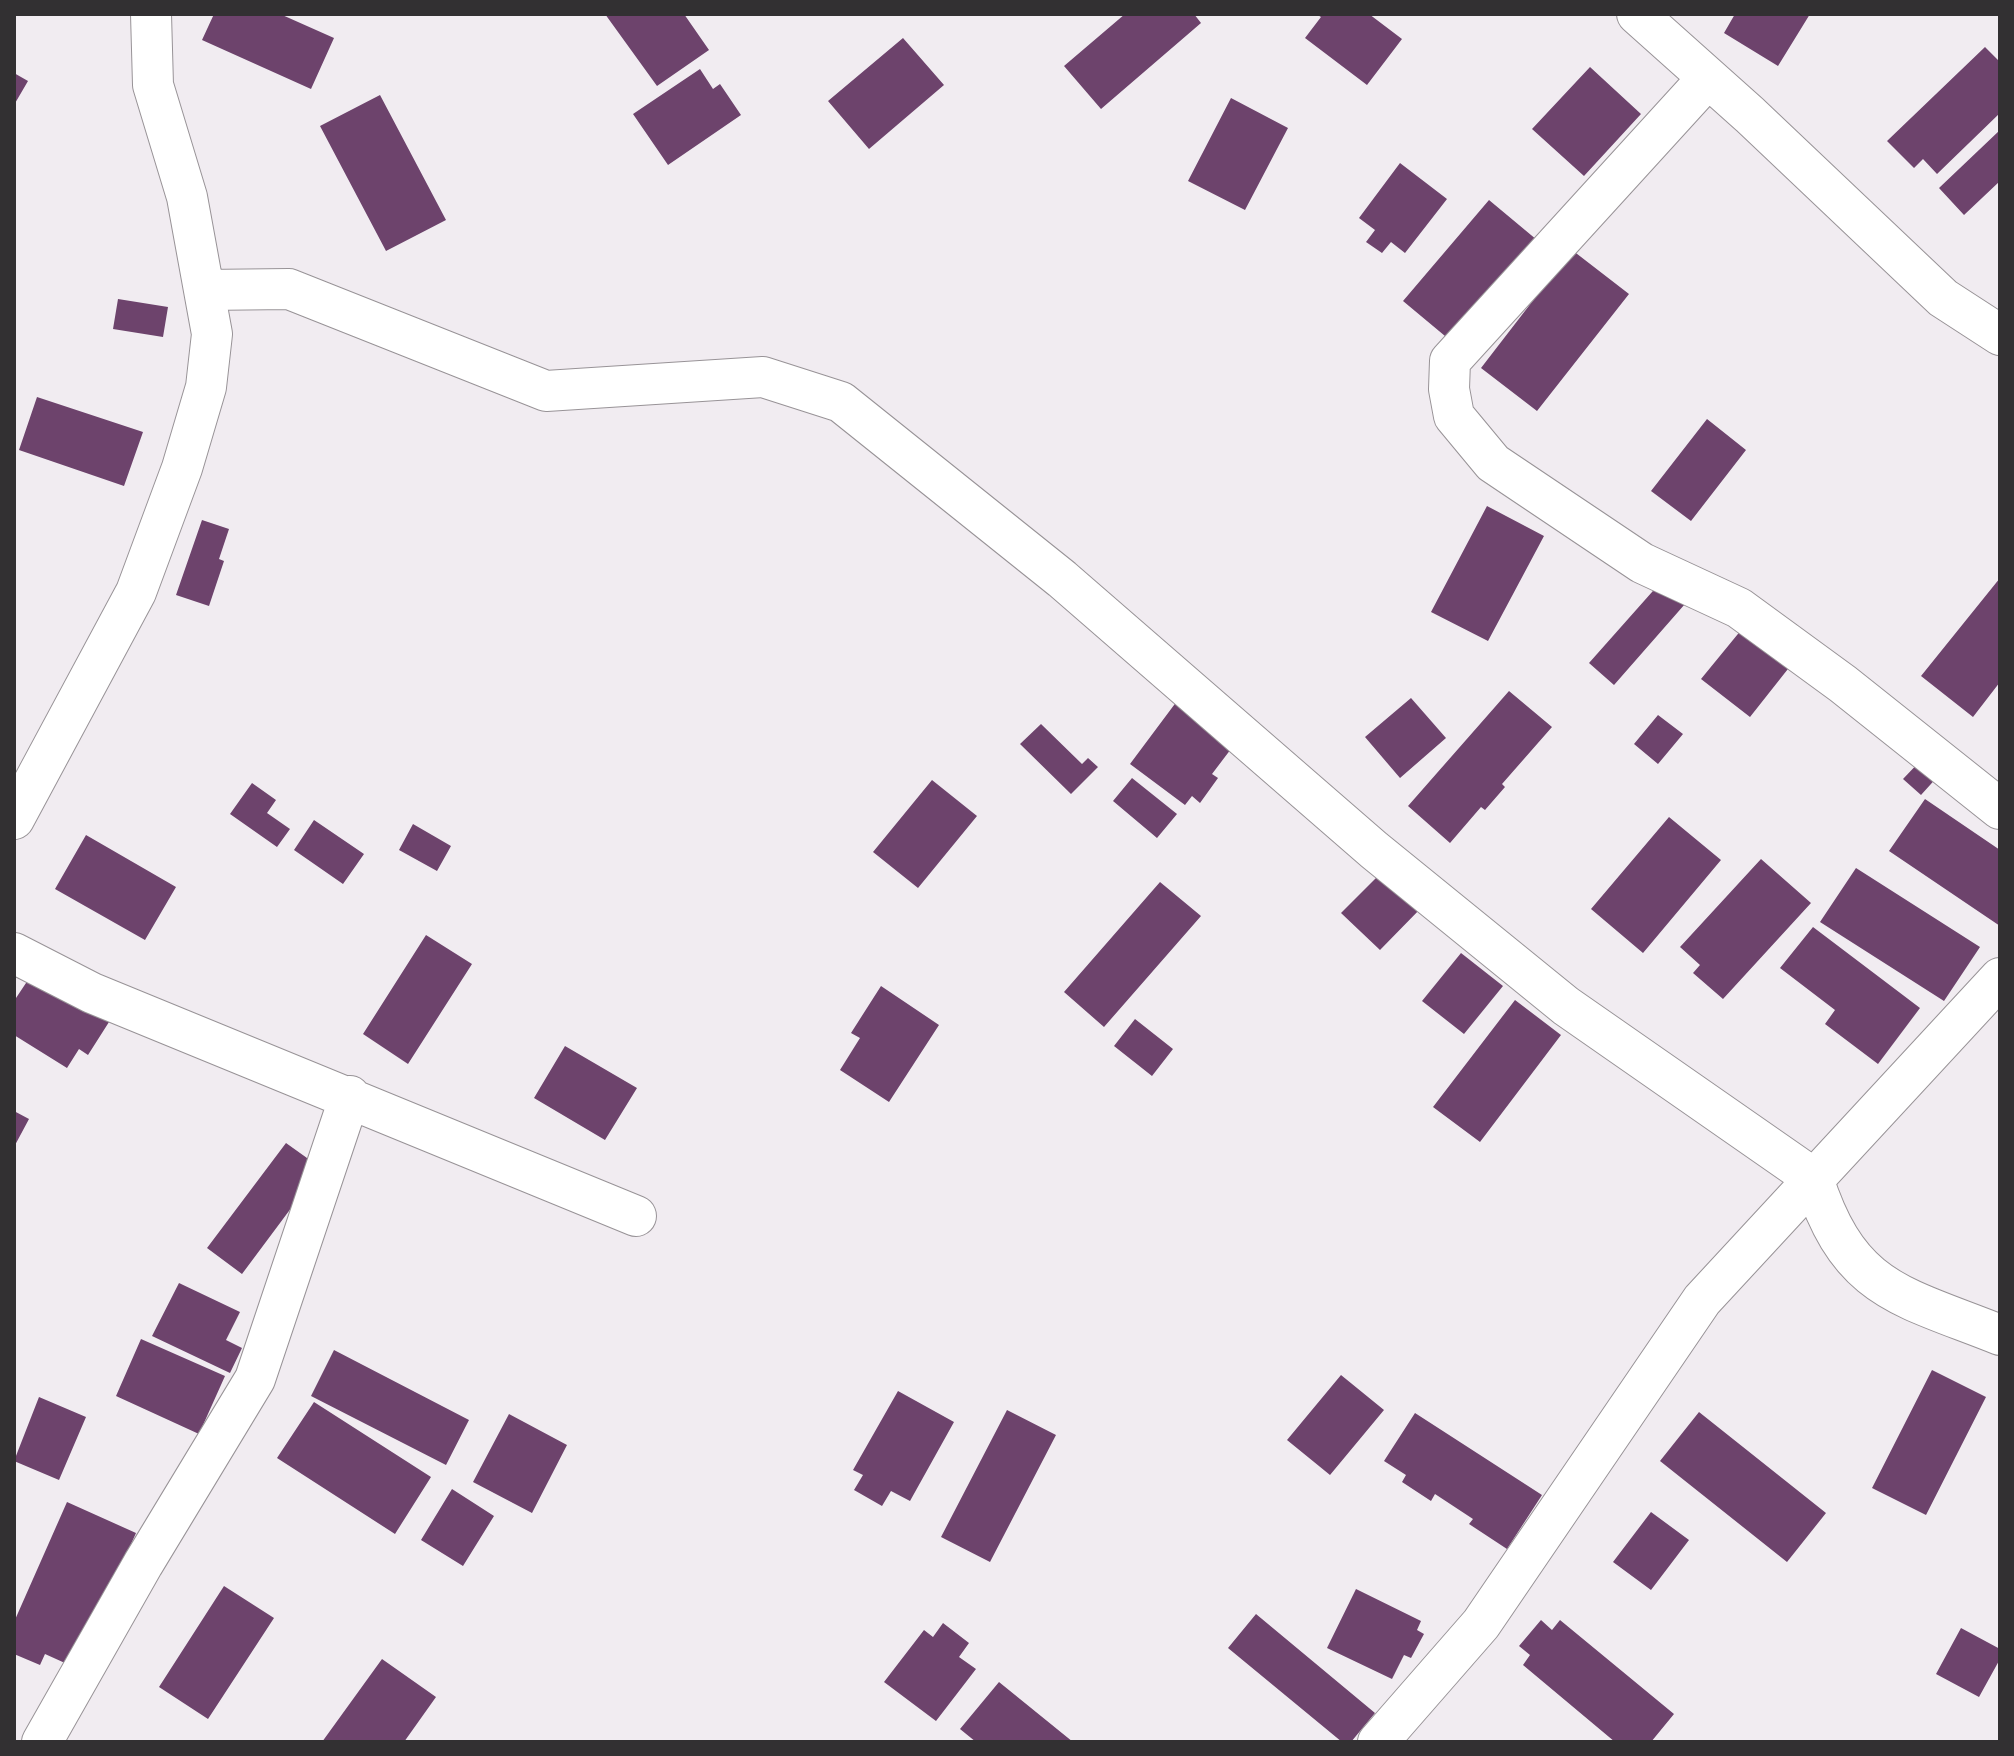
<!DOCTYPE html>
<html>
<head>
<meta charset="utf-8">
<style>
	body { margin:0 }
	#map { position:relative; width:2014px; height:1756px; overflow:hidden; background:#f1ecf1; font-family:"Archivo Narrow",sans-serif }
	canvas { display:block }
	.frame { position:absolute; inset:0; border:16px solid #323032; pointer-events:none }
</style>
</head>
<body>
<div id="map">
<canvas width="2014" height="1756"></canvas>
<div class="frame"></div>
</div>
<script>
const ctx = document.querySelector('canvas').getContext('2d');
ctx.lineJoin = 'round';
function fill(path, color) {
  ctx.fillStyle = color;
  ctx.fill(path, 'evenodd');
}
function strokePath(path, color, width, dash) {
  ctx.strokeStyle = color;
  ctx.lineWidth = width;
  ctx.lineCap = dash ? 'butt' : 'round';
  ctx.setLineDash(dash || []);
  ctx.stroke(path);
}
fill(new Path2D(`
	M214,14H280L334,38L311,89L202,40Z
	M605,14H684L709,50L657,86Z
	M1125,14H1194L1201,23L1101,109L1064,66Z
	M1316,14H1369L1402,39L1367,85L1305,38L1321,17Z
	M1735,14H1810L1778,66L1724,33Z
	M903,38L944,85L869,149L828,101Z
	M1985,47L2000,62V113L1937,174L1923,159L1914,168L1887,141Z
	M1590,67L1641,114L1584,176L1532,129Z
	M700,69L713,89L720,84L741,115L668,165L633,114Z
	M14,73L28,81L14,105Z
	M380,95L446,220L386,251L320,126Z
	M1231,98L1288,128L1245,210L1188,181Z
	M2000,130V181L1964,215L1939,188Z
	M1400,163L1447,199L1405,253L1391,242L1382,253L1366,242L1375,230L1359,218Z
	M1489,200L1537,240L1451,341L1403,301Z
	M1572,250L1629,294L1537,411L1481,368Z
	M118,299L168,307L163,337L113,329Z
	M37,397L143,432L124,486L19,450Z
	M1707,419L1746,450L1691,521L1651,491Z
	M1487,506L1544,536L1488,641L1431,612Z
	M202,520L229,529L219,559L224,561L209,606L176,595Z
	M2000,578V682L1973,717L1921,676Z
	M1660,583L1685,604L1614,685L1589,663Z
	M1751,618L1799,655L1750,717L1701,679Z
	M1509,691L1552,727L1502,784L1505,787L1485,810L1481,807L1450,843L1408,806Z
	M1183,693L1234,745L1212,774L1218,778L1200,803L1192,796L1185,805L1130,764Z
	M1411,698L1446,738L1400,778L1365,737Z
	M1658,715L1683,734L1658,764L1634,744Z
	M1041,724L1082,764L1088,758L1098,767L1071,794L1020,744Z
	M1923,758L1940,774L1921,795L1903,779Z
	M1132,778L1177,814L1157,838L1113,801Z
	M932,780L977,816L918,888L873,852Z
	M252,783L276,800L267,813L290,829L277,847L230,814Z
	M1925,799L2000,850V926L1889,851Z
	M1669,817L1721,860L1643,953L1591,909Z
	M314,820L364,854L343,884L294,850Z
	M413,824L451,846L437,871L399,850Z
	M86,835L176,887L145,940L55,889Z
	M1761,859L1811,903L1723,999L1693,973L1700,965L1680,947Z
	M1386,868L1424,905L1380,950L1341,913Z
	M1856,868L1980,947L1944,1001L1820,922Z
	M1160,882L1201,916L1104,1027L1064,992Z
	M1813,927L1920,1008L1878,1064L1825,1024L1835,1010L1780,968Z
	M426,935L472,964L408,1064L363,1034Z
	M1461,953L1503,986L1464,1034L1422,1001Z
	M32,974L109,1022L88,1055L79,1049L67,1068L14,1035V1001Z
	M881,986L939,1025L889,1102L840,1070L860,1038L851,1033Z
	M1515,1000L1561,1035L1480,1142L1433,1107Z
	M1135,1019L1173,1049L1152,1076L1114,1046Z
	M565,1046L637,1088L605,1140L534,1098Z
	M14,1111L29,1119L14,1147Z
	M286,1143L321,1168L242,1274L207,1248Z
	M179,1283L240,1312L226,1340L242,1348L230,1373L152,1336Z
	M141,1339L225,1376L199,1434L116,1396Z
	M334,1350L469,1420L446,1465L311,1396Z
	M1932,1370L1986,1397L1926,1515L1872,1488Z
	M1341,1375L1384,1410L1330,1475L1287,1440Z
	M898,1391L954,1422L910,1501L891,1491L882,1506L854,1490L863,1475L853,1470Z
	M39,1397L86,1417L59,1480L14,1461Z
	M314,1402L431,1477L395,1534L277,1458Z
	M1007,1410L1056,1435L990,1562L941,1537Z
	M1699,1412L1826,1513L1787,1562L1660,1461Z
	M1415,1413L1542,1495L1507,1549L1469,1524L1473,1519L1435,1494L1431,1501L1402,1482L1406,1475L1384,1461Z
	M509,1414L567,1445L532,1513L473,1482Z
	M452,1489L494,1516L463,1566L421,1540Z
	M67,1502L136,1533L76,1668L45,1654L40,1665L14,1654V1622Z
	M1651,1512L1689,1540L1651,1590L1613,1562Z
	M224,1586L274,1618L208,1719L159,1687Z
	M1356,1589L1421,1621L1417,1630L1424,1634L1411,1658L1404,1655L1392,1679L1327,1648Z
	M1256,1614L1375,1713L1351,1742H1342L1228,1648Z
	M1541,1620L1552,1630L1560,1620L1674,1714L1651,1742H1615L1523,1665L1530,1655L1519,1646Z
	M943,1623L969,1643L959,1657L976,1669L936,1721L884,1682L924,1630L933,1637Z
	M1961,1628L2000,1649V1659L1979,1697L1936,1674Z
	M382,1659L436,1697L404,1742H322Z
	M999,1682L1073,1742H976L960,1729Z`), '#6d436c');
const minor = new Path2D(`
	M1637,14L1750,115L1943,298L2000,335
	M1708,78L1450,361L1449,389L1454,416L1493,463L1642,563L1739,608L1843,684L2000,809
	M204,290L289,289L546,391L763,377L841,402L1062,579L1374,850L1566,1006L1813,1178C1849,1291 1900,1295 2000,1335
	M14,819L136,592L182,468L206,387L212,334L187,197L153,85L151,14
	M14,953L92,993L636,1216
	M42,1742L143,1564L255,1379L350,1096
	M1378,1742L1481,1624L1702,1300L2000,978`);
strokePath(minor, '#989397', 42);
strokePath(minor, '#fff', 40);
</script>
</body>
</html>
